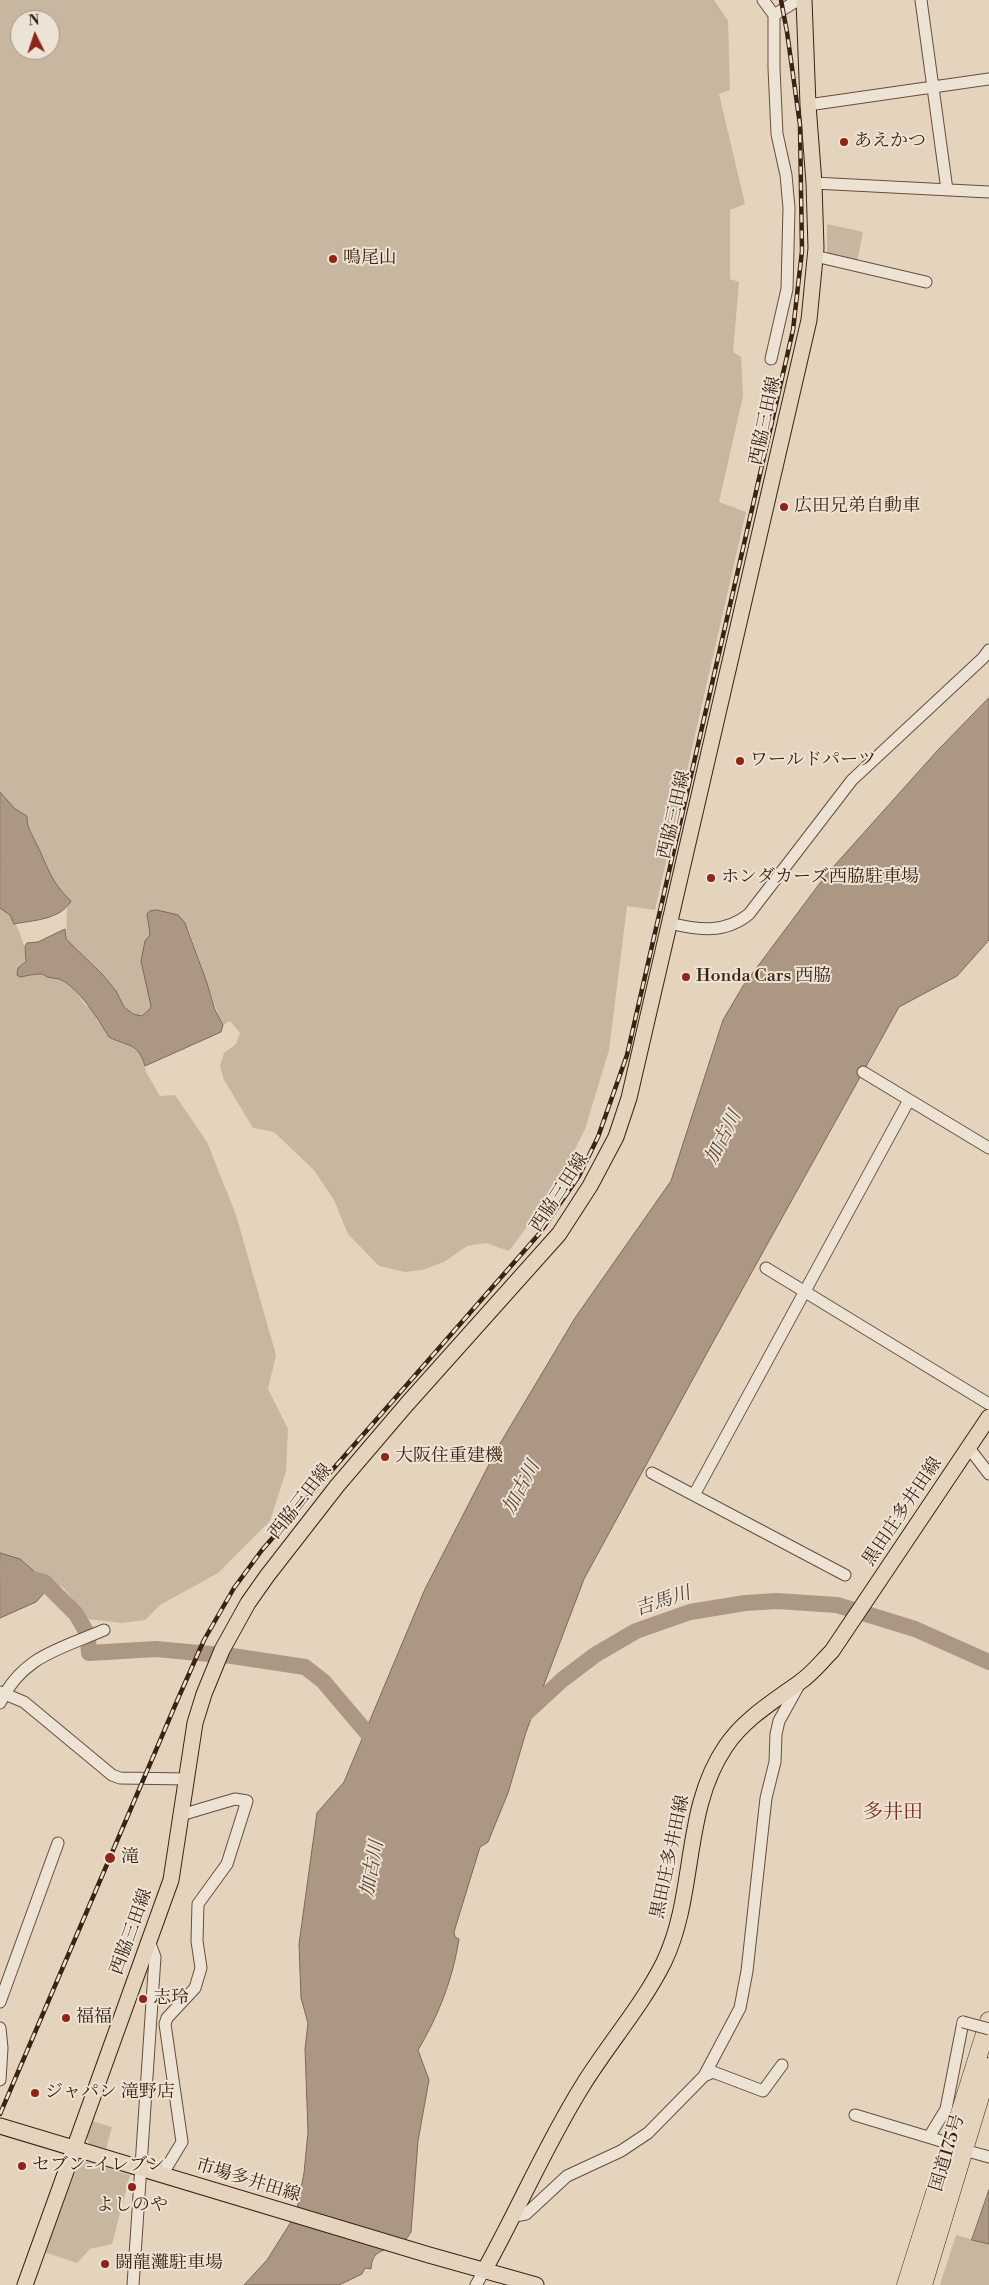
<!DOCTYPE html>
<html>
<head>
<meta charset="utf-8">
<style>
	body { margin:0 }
	#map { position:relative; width:989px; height:2285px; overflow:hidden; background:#e4d4bd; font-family:"Libre Bodoni",serif }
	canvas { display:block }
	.north { position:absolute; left:10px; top:10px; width:50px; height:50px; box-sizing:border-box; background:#ede3d4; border:1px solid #a69686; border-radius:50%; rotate:356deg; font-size:14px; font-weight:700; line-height:20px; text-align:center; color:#3c2212 }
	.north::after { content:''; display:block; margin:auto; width:18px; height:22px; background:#8f2418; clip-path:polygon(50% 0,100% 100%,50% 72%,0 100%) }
</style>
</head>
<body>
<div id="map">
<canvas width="989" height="2285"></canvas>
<div class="north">N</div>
</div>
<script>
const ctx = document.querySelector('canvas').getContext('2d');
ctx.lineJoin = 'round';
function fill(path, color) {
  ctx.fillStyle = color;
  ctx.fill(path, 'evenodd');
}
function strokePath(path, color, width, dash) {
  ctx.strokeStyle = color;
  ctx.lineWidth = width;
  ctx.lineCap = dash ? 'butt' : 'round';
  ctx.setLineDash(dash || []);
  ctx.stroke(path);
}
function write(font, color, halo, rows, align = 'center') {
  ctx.font = font + ' "Libre Bodoni","Noto Serif JP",serif';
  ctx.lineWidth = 4;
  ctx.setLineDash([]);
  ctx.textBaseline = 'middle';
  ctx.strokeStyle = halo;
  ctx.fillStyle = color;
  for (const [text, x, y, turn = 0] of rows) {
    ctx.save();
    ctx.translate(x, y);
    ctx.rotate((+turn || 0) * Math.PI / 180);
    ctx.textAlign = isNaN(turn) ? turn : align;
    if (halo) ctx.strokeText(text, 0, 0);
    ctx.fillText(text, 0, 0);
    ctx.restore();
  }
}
fill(new Path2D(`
	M0,0H714L728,21L730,90L719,94L745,204L730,210V279L739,282L733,352L741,357L743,396L719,502L746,512L655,910L627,906L609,1050L585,1129L557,1186L509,1251L486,1243L467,1246L444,1262L422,1270L405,1272L379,1266L348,1234L334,1200L314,1170L274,1132L253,1128L224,1080L220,1066L224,1053L236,1044L240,1033L230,1021L223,1025L221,1023L188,928L147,921L150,935L143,967L146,974L151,1006L150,1009L142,1016L133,1014L124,1007L116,991L102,974L66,939L67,908L71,901C49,880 48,866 35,841C30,831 27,827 27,816L15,809L0,792ZM20,20H50V50H20Z
	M827,224L863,232L857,262L832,257L827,253Z
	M0,908C16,915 24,942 27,958L18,968L20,977L41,974L59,979L74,989L85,1005L94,1011L97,1021L119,1042L133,1045L143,1057L146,1072L160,1096L175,1095L207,1142L236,1215L276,1355L268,1389L288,1429L286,1471L270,1521L218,1573L160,1605L145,1620L122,1623L87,1619L64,1588L36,1573L20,1559L0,1553Z
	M92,2121L112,2127L106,2149L89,2144L86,2135Z
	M80,2160L130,2175L112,2244L90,2249L77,2263L44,2252Z
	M956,2235L989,2244V2285H940Z`), '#c7b6a0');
const water = new Path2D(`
	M989,698V940L957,976L899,1007L713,1342L584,1579L526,1732L508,1793L488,1842L480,1847L454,1932L455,1937L459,1939C453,1978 439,2015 418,2050L429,2080L418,2141L411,2232C409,2235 406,2240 403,2242C390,2252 372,2246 371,2269L365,2268L362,2274L339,2285H244L267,2260L296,2214L304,2173L308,2132L305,2049L308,2023L301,1998L299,1944L317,1813L344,1782L425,1589L498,1447L575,1318L671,1181L723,1020L743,986L826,875L937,751Z
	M0,792L15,809L27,816C27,827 30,831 35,841C48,866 49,880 71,901C60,920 34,920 14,924L10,915L0,908Z
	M157,910L178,915L185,923L207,983L215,1010L223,1025L221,1032L145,1066C138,1042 128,1047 109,1037C99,1021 79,987 59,979C55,978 51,978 47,977C44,975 44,974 40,974C34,974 26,976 20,977L17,975L18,968L26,961L25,946L27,943L38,942L65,929L66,939L102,974L116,991L124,1007L133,1014L142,1016L150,1009L151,1006L141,961L145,941L150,935L147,914L150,911Z
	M0,1553L20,1559L36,1573L53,1582L44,1589L46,1591L36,1602L0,1618Z
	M989,2190V2244L972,2240Z`);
fill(water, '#ab9783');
strokePath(water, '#7f6856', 1);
strokePath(new Path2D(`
	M0,1571L44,1582L76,1614L87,1633
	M88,1639L89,1653L156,1649L232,1656L305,1667L323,1681L368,1734L375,1750
	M521,1718L562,1680L595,1655L636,1631L690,1612L745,1603L777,1601L837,1605L915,1629L989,1662`), '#ab9783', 16);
const minor = new Path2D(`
	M763,0L774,15V68L777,134L786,175L789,208L787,289L771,359
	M921,0L947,190
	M774,15L798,0
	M808,105L989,79
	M814,183L989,192
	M815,256L926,282
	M669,923C698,930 725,934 749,914L852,780L983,658L989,650
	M863,1072L989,1148
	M766,1268L989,1404
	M969,1448L989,1474
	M652,1473L845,1575
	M694,1495L909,1100
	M0,1692L24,1702L112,1775L120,1778L187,1779
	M0,1703C22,1656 60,1649 104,1630
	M0,2002L58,1843
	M0,2028L2,2048L0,2080
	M704,2076L713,2072L763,2091L782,2065
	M855,2115L951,2144
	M929,2137L946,2109L963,2022
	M964,2150L989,2157
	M162,2175L182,2142L165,2024L167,2018L195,1988L201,1968L197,1941L198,1904L227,1864L247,1801L235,1799L181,1815
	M515,2216L526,2214L567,2176L621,2151L648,2133L704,2076L740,2008L747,1971L766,1798L775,1762L776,1734L779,1721L800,1683
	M133,2285L155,1957L149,1941
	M476,2285L484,2271`);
const major = new Path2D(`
	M0,2126L429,2255L536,2285
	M484,2271C518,2210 546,2144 583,2085C609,2043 642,2006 664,1962C697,1893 682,1810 726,1746C744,1719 774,1701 800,1682C812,1674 822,1661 832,1651L989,1417
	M25,2285L171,1880L195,1723L204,1694L222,1650L248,1603L267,1576L337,1486L407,1404L559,1234L590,1186L616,1137L629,1098L809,320L816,248L814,183L808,105L804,0`);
const highway = new Path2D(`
	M906,2285L989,2021
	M923,2285L989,2067`);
strokePath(minor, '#664e3d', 13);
strokePath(major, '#3c2212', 17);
strokePath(highway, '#3c2212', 19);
strokePath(minor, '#ede3d4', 11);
strokePath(major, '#e4d4bd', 15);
strokePath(highway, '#e4d4bd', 18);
const rail = new Path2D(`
	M0,2114L177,1701L204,1640L234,1588L262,1550L539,1234L579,1176L598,1137L627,1055L793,330L802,251L800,125L787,32L781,0`);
strokePath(rail, '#3c2212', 4.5);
strokePath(rail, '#ede3d4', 2.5, [8]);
const minorBridge = new Path2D(`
	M963,2022L989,2029`);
strokePath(minorBridge, '#664e3d', 13, []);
strokePath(minorBridge, '#ede3d4', 11);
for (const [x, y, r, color] of [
	[844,142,5,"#8f2418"],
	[333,259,5,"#8f2418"],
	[784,507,5,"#8f2418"],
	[740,761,5,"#8f2418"],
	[711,878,5,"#8f2418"],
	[686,977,5,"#8f2418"],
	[385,1457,5,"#8f2418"],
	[110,1858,6,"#8f2418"],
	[143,1999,5,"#8f2418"],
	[66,2018,5,"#8f2418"],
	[35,2093,5,"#8f2418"],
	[22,2166,5,"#8f2418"],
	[132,2187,5,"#8f2418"],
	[105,2264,5,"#8f2418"]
]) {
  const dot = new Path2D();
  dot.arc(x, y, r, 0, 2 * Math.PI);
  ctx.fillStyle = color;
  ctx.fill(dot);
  strokePath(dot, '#ede3d4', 2);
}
write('18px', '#3c2212', '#ede3d4', [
	["あえかつ",854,142],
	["鳴尾山",343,259],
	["広田兄弟自動車",794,507],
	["ワールドパーツ",750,761],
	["ホンダカーズ西脇駐車場",721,878],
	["Honda Cars 西脇",696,977],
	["大阪住重建機",395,1457],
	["滝",121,1858],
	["志玲",153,1999],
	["福福",76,2018],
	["ジャパン 滝野店",45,2093],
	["セブン-イレブン",32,2166],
	["よしのや",132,2206,"center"],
	["闘龍灘駐車場",115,2264]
], 'left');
write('18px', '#3c2212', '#ede3d4', [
	["西脇三田線",766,421,-78],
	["西脇三田線",675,815,-77],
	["西脇三田線",560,1193,-57],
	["西脇三田線",301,1502,-52],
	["黒田庄多井田線",903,1512,-56],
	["黒田庄多井田線",671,1857,-78],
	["西脇三田線",132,1932,-70],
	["国道175号",948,2153,-73],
	["市場多井田線",248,2181,17]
]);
write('italic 19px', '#5d4534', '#ede3d4', [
	["加古川",724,1138,-63],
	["加古川",522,1488,-62],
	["吉馬川",663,1602,-18],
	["加古川",373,1869,-80]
]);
write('20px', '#7a1f14', '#ede3d4', [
	["多井田",893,1813]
]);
</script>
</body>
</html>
